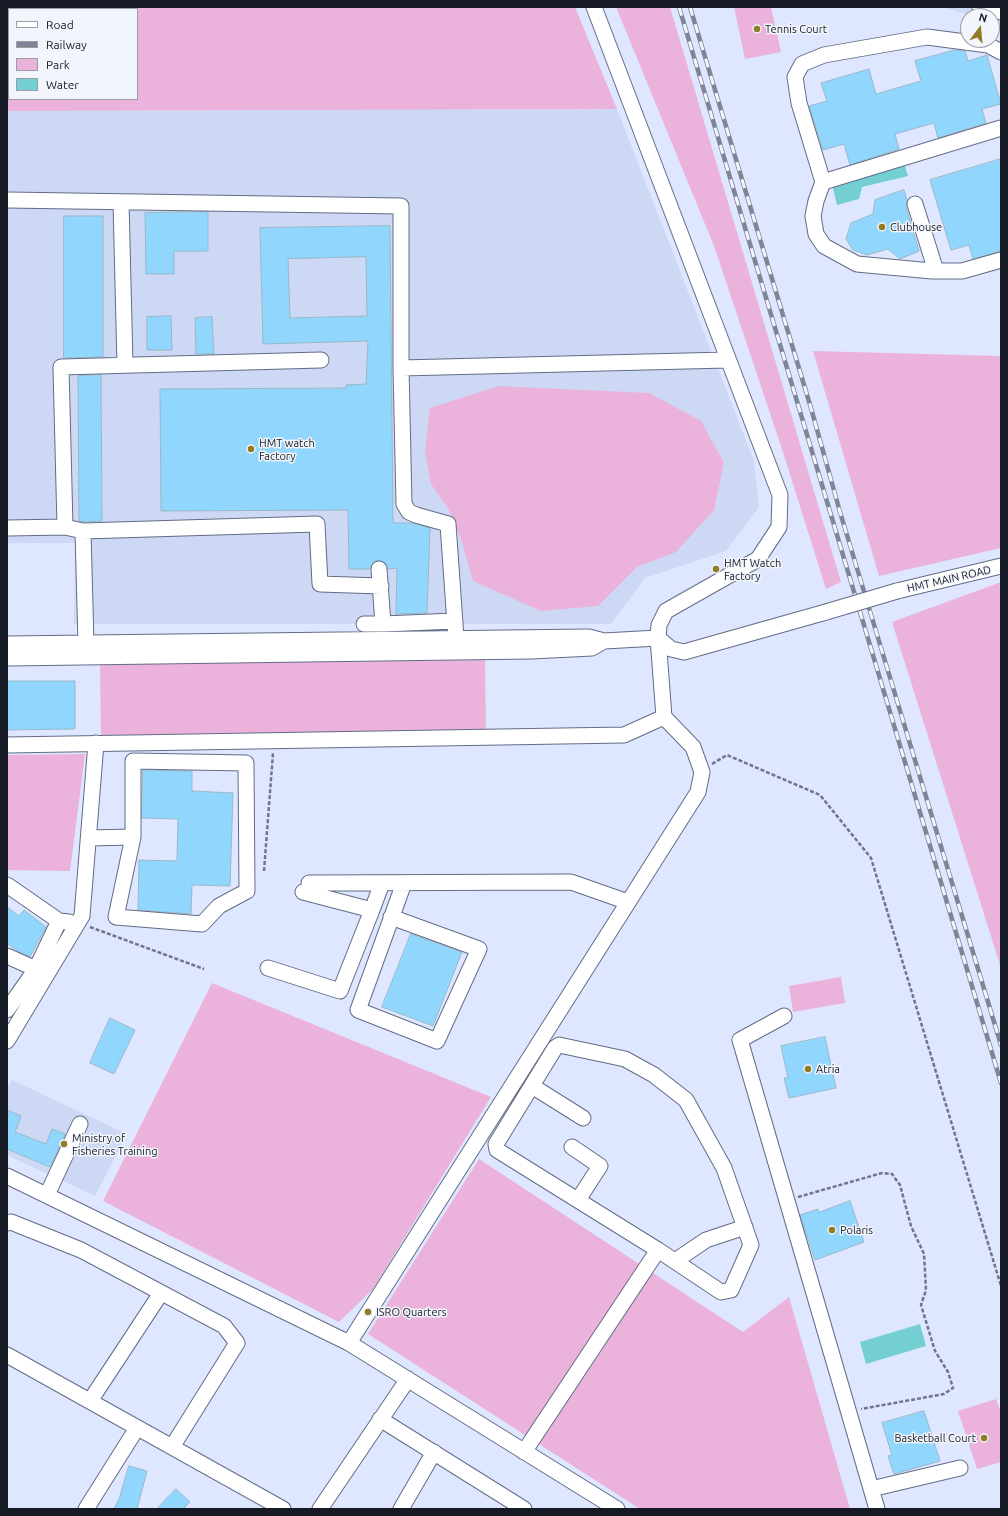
<!DOCTYPE html>
<html>
<head>
<meta charset="utf-8">
<style>
	body { margin:0 }
	#map { position:relative; width:1008px; height:1516px; overflow:hidden; background:#dee7ff; font-family:Ubuntu,sans-serif }
	canvas { display:block }
	.frame { position:absolute; inset:0; border:8px solid #161a24; pointer-events:none }
	.legend { position:absolute; left:8px; top:8px; width:130px; height:92px; box-sizing:border-box; background:#f2f5fb; border:1px solid #9a9da5; margin:0; padding:5px 7px; list-style:none; font-size:12px; color:#161a24 }
	.legend li { display:flex; align-items:center; gap:8px; height:20px }
	.legend b { width:20px; border:1px solid #9a9da5 }
	.north { position:absolute; left:960px; top:8px; width:40px; height:40px; box-sizing:border-box; background:#f2f5fb; border:1px solid #9a9da5; border-radius:50%; rotate:16deg; font-size:11px; font-weight:700; line-height:16px; text-align:center; color:#161a24 }
	.north::after { content:''; display:block; margin:auto; width:14px; height:18px; background:#907c23; clip-path:polygon(50% 0,100% 100%,50% 72%,0 100%) }
</style>
</head>
<body>
<div id="map">
<canvas width="1008" height="1516"></canvas>
<div class="frame"></div>
<ul class="legend">
<li><b style="height:5px;background:#fff"></b>Road</li>
<li><b style="height:5px;background:#7f8597"></b>Railway</li>
<li><b style="height:11px;background:#ebb3db"></b>Park</li>
<li><b style="height:11px;background:#74cfd3"></b>Water</li>
</ul>
<div class="north">N</div>
</div>
<script>
const ctx = document.querySelector('canvas').getContext('2d');
ctx.lineJoin = 'round';
function fill(path, color) {
  ctx.fillStyle = color;
  ctx.fill(path, 'evenodd');
}
function strokePath(path, color, width, dash) {
  ctx.strokeStyle = color;
  ctx.lineWidth = width;
  ctx.lineCap = dash ? 'butt' : 'round';
  ctx.setLineDash(dash || []);
  ctx.stroke(path);
}
function write(font, color, halo, rows, align = 'center') {
  ctx.font = font + ' Ubuntu,sans-serif';
  ctx.lineWidth = 3;
  ctx.setLineDash([]);
  ctx.textBaseline = 'middle';
  ctx.strokeStyle = halo;
  ctx.fillStyle = color;
  for (const [text, x, y, turn = 0] of rows) {
    ctx.save();
    ctx.translate(x, y);
    ctx.rotate((+turn || 0) * Math.PI / 180);
    ctx.textAlign = isNaN(turn) ? turn : align;
    if (halo) ctx.strokeText(text, 0, 0);
    ctx.fillText(text, 0, 0);
    ctx.restore();
  }
}
fill(new Path2D(`
	M941,7H1001V23L992,20V16H975Z
	M617,109L754,461L759,507L726,551L645,578L611,624H74L75,543H7V111Z
	M12,1080L127,1134L95,1196L7,1155V1088Z`), '#cdd8f5');
fill(new Path2D(`
	M7,7H575L617,109L7,111ZM9,9H137V99H9Z
	M616,7H670L841,582L826,589L781,446L714,246Z
	M734,7H771L781,52L745,59Z
	M813,351L1001,356V548L879,576Z
	M498,386L649,393L701,421L724,463L714,510L676,552L637,567L598,606L541,611L473,581L461,539L448,508L431,484L425,452L430,408Z
	M1001,582V968L892,622Z
	M485,660L486,733L101,737L100,664Z
	M85,754L70,871L7,870V755Z
	M841,977L845,1003L793,1012L789,986Z
	M212,983L491,1097L373,1289L339,1322L103,1201Z
	M479,1159L743,1332L789,1297L850,1509H640L368,1334Z
	M996,1399L1001,1413V1462L977,1469L958,1411Z`), '#ebb3db');
fill(new Path2D(`
	M904,163L908,176L862,187L859,199L837,205L832,184Z
	M920,1324L926,1346L866,1364L860,1342Z`), '#74cfd3');
const building = new Path2D(`
	M955,50L965,51L968,61L987,55L1001,104L982,109L986,123L938,138L934,123L895,134L899,149L850,165L844,144L823,150L809,106L827,101L821,83L869,69L876,94L921,81L915,61Z
	M1001,159V251L973,259L969,245L951,250L930,180Z
	M904,190L907,200L906,207L919,251L900,259L888,249L867,255L853,250L846,239L851,223L873,214L875,200Z
	M208,212V251H174V274H146L145,213Z
	M64,216H103V357L64,358Z
	M390,226L393,523H413L430,528L427,613L396,614L397,568L388,569L386,564L379,560L374,562L370,569H349L348,510L161,511L160,389L346,388V385L366,384L368,341L263,344L260,228ZM366,257L367,316L290,318L288,259Z
	M171,316L172,350H147V317Z
	M212,317L214,354H196L195,318Z
	M101,375L102,521L84,522L79,521L78,376Z
	M7,681H75V729L7,730Z
	M143,770L192,771V791L233,793L230,886L192,885L191,914L138,910L139,860L177,861L178,819L142,818Z
	M7,907L19,916L24,910L46,927L30,957L14,949L7,943Z
	M411,934L462,952L433,1026L382,1007Z
	M110,1018L135,1030L114,1074L90,1063Z
	M825,1037L836,1088L789,1098L784,1078H788L781,1046Z
	M7,1110L21,1116L15,1132L46,1144L52,1129L65,1134L50,1167L7,1149Z
	M850,1201L864,1242L815,1260L800,1215L818,1209L819,1212Z
	M924,1411L940,1461L894,1474L888,1456L892,1455L882,1423Z
	M129,1466L147,1471L137,1509H114L119,1499Z
	M176,1489L190,1502L183,1509H157Z`);
fill(building, '#91d6fc');
strokePath(building, '#99b8c9', 1);
const minor = new Path2D(`
	M594,7L780,495L779,527L758,559L666,611L659,625L658,638L671,649L684,652L826,612
	M980,7L1001,12
	M1001,52L988,45L927,37L824,55L802,64L795,77L799,103L823,182L816,201L813,216L816,234L824,246L857,264L932,271H962L1001,260
	M823,182L1001,128
	M7,200L401,206V368L404,504L409,512L416,515L448,524L456,638
	M121,202L125,365
	M915,204L936,271
	M401,368L727,360
	M7,528L65,527
	M83,531L317,524L320,584L381,586
	M379,569L383,624L455,621
	M897,591L1001,566
	M364,624H383
	M7,644L589,637L604,641L658,638L664,717L693,747L702,772L698,792L349,1343L617,1509
	M86,644L83,531L65,527L61,367L321,360
	M7,658L531,651L592,648L604,641
	M7,745L624,735L664,717
	M133,761L246,763L247,891L219,906L202,924L116,917L133,837Z
	M89,838L133,837
	M309,883L571,882L628,902
	M7,885L59,921L69,922
	M303,892L372,910L382,883
	M391,917L479,949L437,1041L358,1010L404,883
	M7,956L36,969
	M268,968L340,991L372,910
	M7,1010L36,969L59,921
	M784,1016L740,1040L877,1509
	M7,1041L82,916L96,743
	M559,1045L625,1059L654,1075L686,1100L724,1168L751,1245L731,1290L721,1292L658,1250L497,1150L496,1144L555,1048Z
	M532,1086L583,1118
	M572,1147L600,1166L578,1200
	M7,1176L349,1343
	M47,1195L80,1124
	M7,1223L11,1222L81,1250L224,1326L237,1343L172,1447
	M675,1261L706,1240L745,1227
	M7,1355L283,1509
	M90,1401L161,1293
	M380,1419L524,1509
	M524,1452L658,1250
	M871,1489L960,1468
	M86,1509L137,1428
	M320,1509L408,1379
	M401,1509L434,1452`);
strokePath(minor, '#626c86', 17);
strokePath(new Path2D(`
	M712,764L727,755L820,795L871,858L1001,1286
	M264,871L273,753
	M90,927L204,969
	M798,1197L882,1173L892,1174L900,1185L911,1226L924,1254L926,1290L921,1305L935,1351L948,1372L953,1388L944,1394L861,1409`), '#707687', 2.5, [4, 2]);
strokePath(minor, '#fff', 15);
const rail = new Path2D(`
	M679,7L1001,1083
	M690,7L811,408L840,512L1001,1045`);
strokePath(rail, '#7f8597', 4.5);
strokePath(rail, '#f2f5fb', 3, [9]);
const minorBridge = new Path2D(`
	M826,612L897,591`);
strokePath(minorBridge, '#626c86', 17, []);
strokePath(minorBridge, '#fff', 15);
for (const [x, y, r, color] of [
	[757,29,4,"#907c23"],
	[882,227,4,"#907c23"],
	[251,449,4,"#907c23"],
	[716,569,4,"#907c23"],
	[808,1069,4,"#907c23"],
	[64,1144,4,"#907c23"],
	[832,1230,4,"#907c23"],
	[368,1312,4,"#907c23"],
	[984,1438,4,"#907c23"]
]) {
  const dot = new Path2D();
  dot.arc(x, y, r, 0, 2 * Math.PI);
  ctx.fillStyle = color;
  ctx.fill(dot);
  strokePath(dot, '#f2f5fb', 1.5);
}
write('11px', '#161a24', '#f2f5fb', [
	["Tennis Court",765,29],
	["Clubhouse",890,227],
	["HMT watch",259,443],
	["Factory",259,456],
	["HMT Watch",724,563],
	["Factory",724,576],
	["Atria",816,1069],
	["Ministry of",72,1138],
	["Fisheries Training",72,1151],
	["Polaris",840,1230],
	["ISRO Quarters",376,1312],
	["Basketball Court",976,1438,"right"]
], 'left');
write('11px', '#161a24', '#f2f5fb', [
	["HMT MAIN ROAD",949,579,-13]
]);
</script>
</body>
</html>
